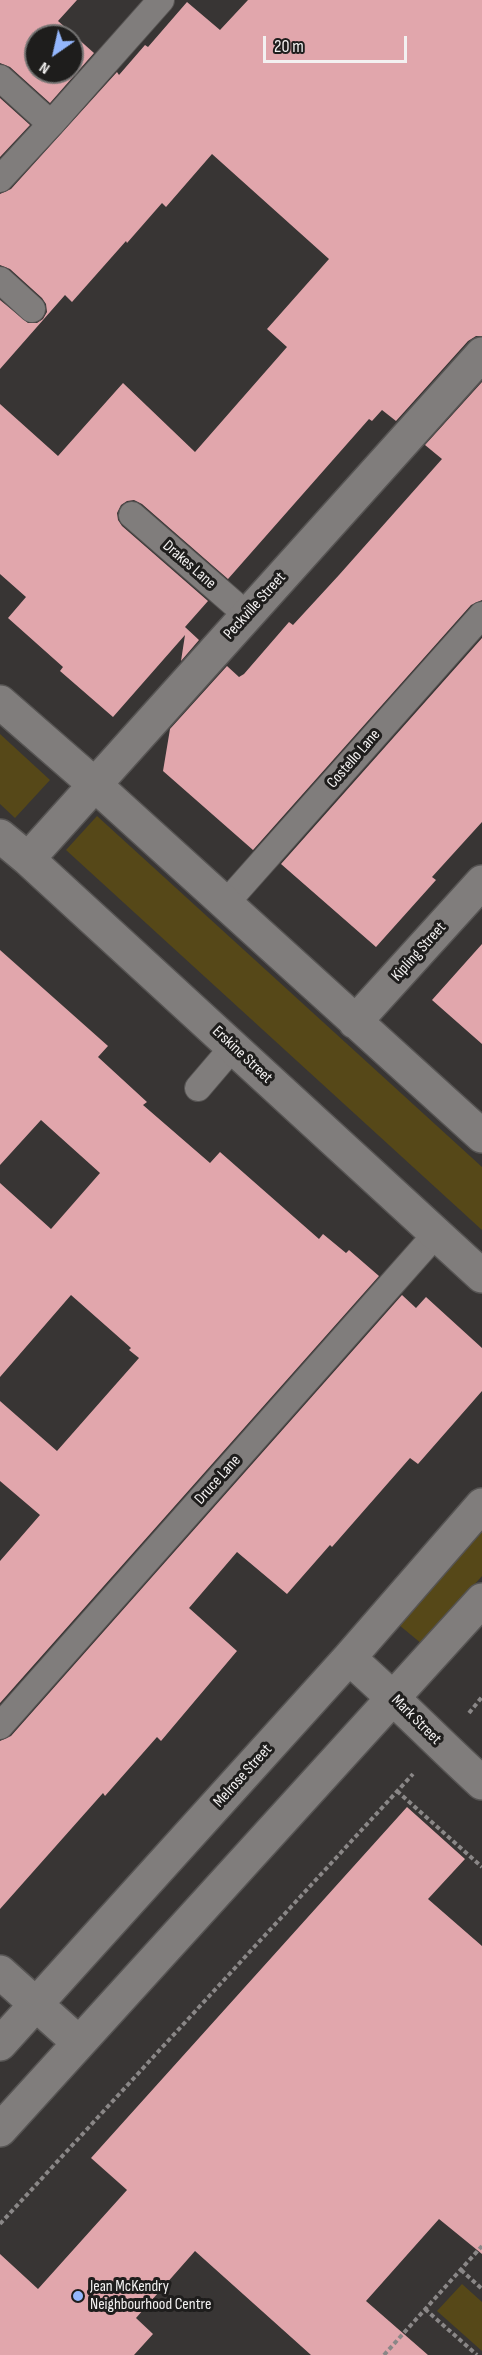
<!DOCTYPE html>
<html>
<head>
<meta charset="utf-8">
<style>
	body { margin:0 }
	#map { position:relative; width:482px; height:2355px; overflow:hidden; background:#383534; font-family:"Sofia Sans Condensed",sans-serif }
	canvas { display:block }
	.north { position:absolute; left:24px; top:24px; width:60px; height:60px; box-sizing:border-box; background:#1e1d1c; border:2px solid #737271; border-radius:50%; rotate:214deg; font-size:16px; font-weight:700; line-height:24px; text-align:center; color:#f3f1f1 }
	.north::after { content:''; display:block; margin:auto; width:21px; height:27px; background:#94b7fd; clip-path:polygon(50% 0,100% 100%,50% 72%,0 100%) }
	.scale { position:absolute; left:263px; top:36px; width:144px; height:27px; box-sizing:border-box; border:3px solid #f3f1f1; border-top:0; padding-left:8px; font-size:18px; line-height:21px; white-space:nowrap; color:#f3f1f1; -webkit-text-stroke:4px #1e1d1c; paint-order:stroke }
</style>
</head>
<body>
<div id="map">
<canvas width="482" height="2355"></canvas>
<div class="north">N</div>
<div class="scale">20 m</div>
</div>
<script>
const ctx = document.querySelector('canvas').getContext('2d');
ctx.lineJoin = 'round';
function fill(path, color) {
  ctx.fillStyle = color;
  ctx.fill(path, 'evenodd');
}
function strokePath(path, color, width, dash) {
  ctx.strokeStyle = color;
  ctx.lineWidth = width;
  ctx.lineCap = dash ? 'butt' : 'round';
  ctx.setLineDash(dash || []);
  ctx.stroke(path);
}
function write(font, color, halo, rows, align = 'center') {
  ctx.font = font + ' "Sofia Sans Condensed",sans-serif';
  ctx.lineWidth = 6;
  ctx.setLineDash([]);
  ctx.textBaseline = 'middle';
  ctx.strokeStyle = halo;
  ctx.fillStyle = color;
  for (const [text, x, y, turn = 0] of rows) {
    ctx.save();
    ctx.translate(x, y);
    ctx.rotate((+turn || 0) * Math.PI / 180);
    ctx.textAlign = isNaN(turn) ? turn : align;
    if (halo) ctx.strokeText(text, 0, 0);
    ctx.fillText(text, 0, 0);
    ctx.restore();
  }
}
fill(new Path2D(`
	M0,734L50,780L15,818L0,804Z
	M97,816L482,1167V1230L66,850Z
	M482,1532V1576L422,1644L399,1625Z
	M462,2284L482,2302V2351L437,2311Z`), '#564818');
fill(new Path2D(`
	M0,0H77L58,21L94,53L50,103L10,67L0,63ZM36,36H72V72H36Z
	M248,0H482V336H476L468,341L396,421L382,410L372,421L369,419L228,579L142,504L134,500L127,501L121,505L117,513L118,520L122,526L208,601L185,627L199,640L181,661L185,635L113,717L60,671L63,667L8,618L26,597L0,574V404L58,456L123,383L195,452L287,347L267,329L329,259L212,154L166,207L162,203L127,243L126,241L72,302L65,295L0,369V300L28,323H37L43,319L47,312L46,304L42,298L10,269L0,265V194L11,189L117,72L119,75L145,45L148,47L187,2L220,30Z
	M0,98L30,125L0,157Z
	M482,382V600L471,605L253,850L163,771L170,729L227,666L239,677L244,674L289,622L293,625L339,575L442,459L425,445Z
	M482,638V822L432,877L436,880L376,947L281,864Z
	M482,944V1044L432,1000Z
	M0,950L108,1046L98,1057L147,1102L143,1105L210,1163L220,1152L319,1239L323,1234L346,1253L349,1250L379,1276L0,1703V1561L40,1515L0,1481V1401L57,1451L139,1358L129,1350L131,1348L71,1295L0,1377V1183L51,1229L100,1173L41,1120L0,1165Z
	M402,1295L416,1308L426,1297L482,1348V1391L418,1464L410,1458L332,1547L330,1545L287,1594L237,1552L189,1608L237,1651L161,1741L157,1737L105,1796L103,1793L0,1909V1741L11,1736Z
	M407,1807L465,1859L428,1899L482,1946V2254L439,2219L366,2301L428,2355H311L195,2251L136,2318L153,2334L134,2355H0V2254L38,2289L127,2190L91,2158Z`), '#e1a6ac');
const service = new Path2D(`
	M0,78L51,124L161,0
	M0,179L51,124
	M0,280L32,309
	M132,515L247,615
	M226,903L482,615
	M198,1088L233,1047
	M0,1726L436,1234`);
const minor = new Path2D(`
	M0,702L94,784L482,1136
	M0,836L28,859L482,1276
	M28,859L482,354
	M355,1022L482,882
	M349,1658C395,1698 437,1742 482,1783
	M0,1972L78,2042
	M0,2044L349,1658L482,1505
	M0,2130L482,1600`);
strokePath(service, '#565453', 28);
strokePath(minor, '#565453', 36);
strokePath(new Path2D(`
	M469,1713L482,1697
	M397,1791L482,1867
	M0,2224L413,1774
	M461,2270L482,2289
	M425,2309L477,2355
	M384,2355L482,2246`), '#8a8787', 4, [4.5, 3]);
strokePath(service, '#807d7c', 26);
strokePath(minor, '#807d7c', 33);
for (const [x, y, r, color] of [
	[78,2296,6,"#94b7fd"]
]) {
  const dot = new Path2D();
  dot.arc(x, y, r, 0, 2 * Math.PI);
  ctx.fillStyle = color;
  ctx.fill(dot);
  strokePath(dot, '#1e1d1c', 2);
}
write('16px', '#f3f1f1', '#1e1d1c', [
	["Drakes Lane",189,565,41],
	["Peckville Street",255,606,-48],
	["Costello Lane",354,759,-49],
	["Kipling Street",419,952,-48],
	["Erskine Street",242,1055,43],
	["Druce Lane",218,1480,-48],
	["Mark Street",416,1720,45],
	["Melrose Street",243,1776,-48]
]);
write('16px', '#f3f1f1', '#1e1d1c', [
	["Jean McKendry",90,2287],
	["Neighbourhood Centre",90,2305]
], 'left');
</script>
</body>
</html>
